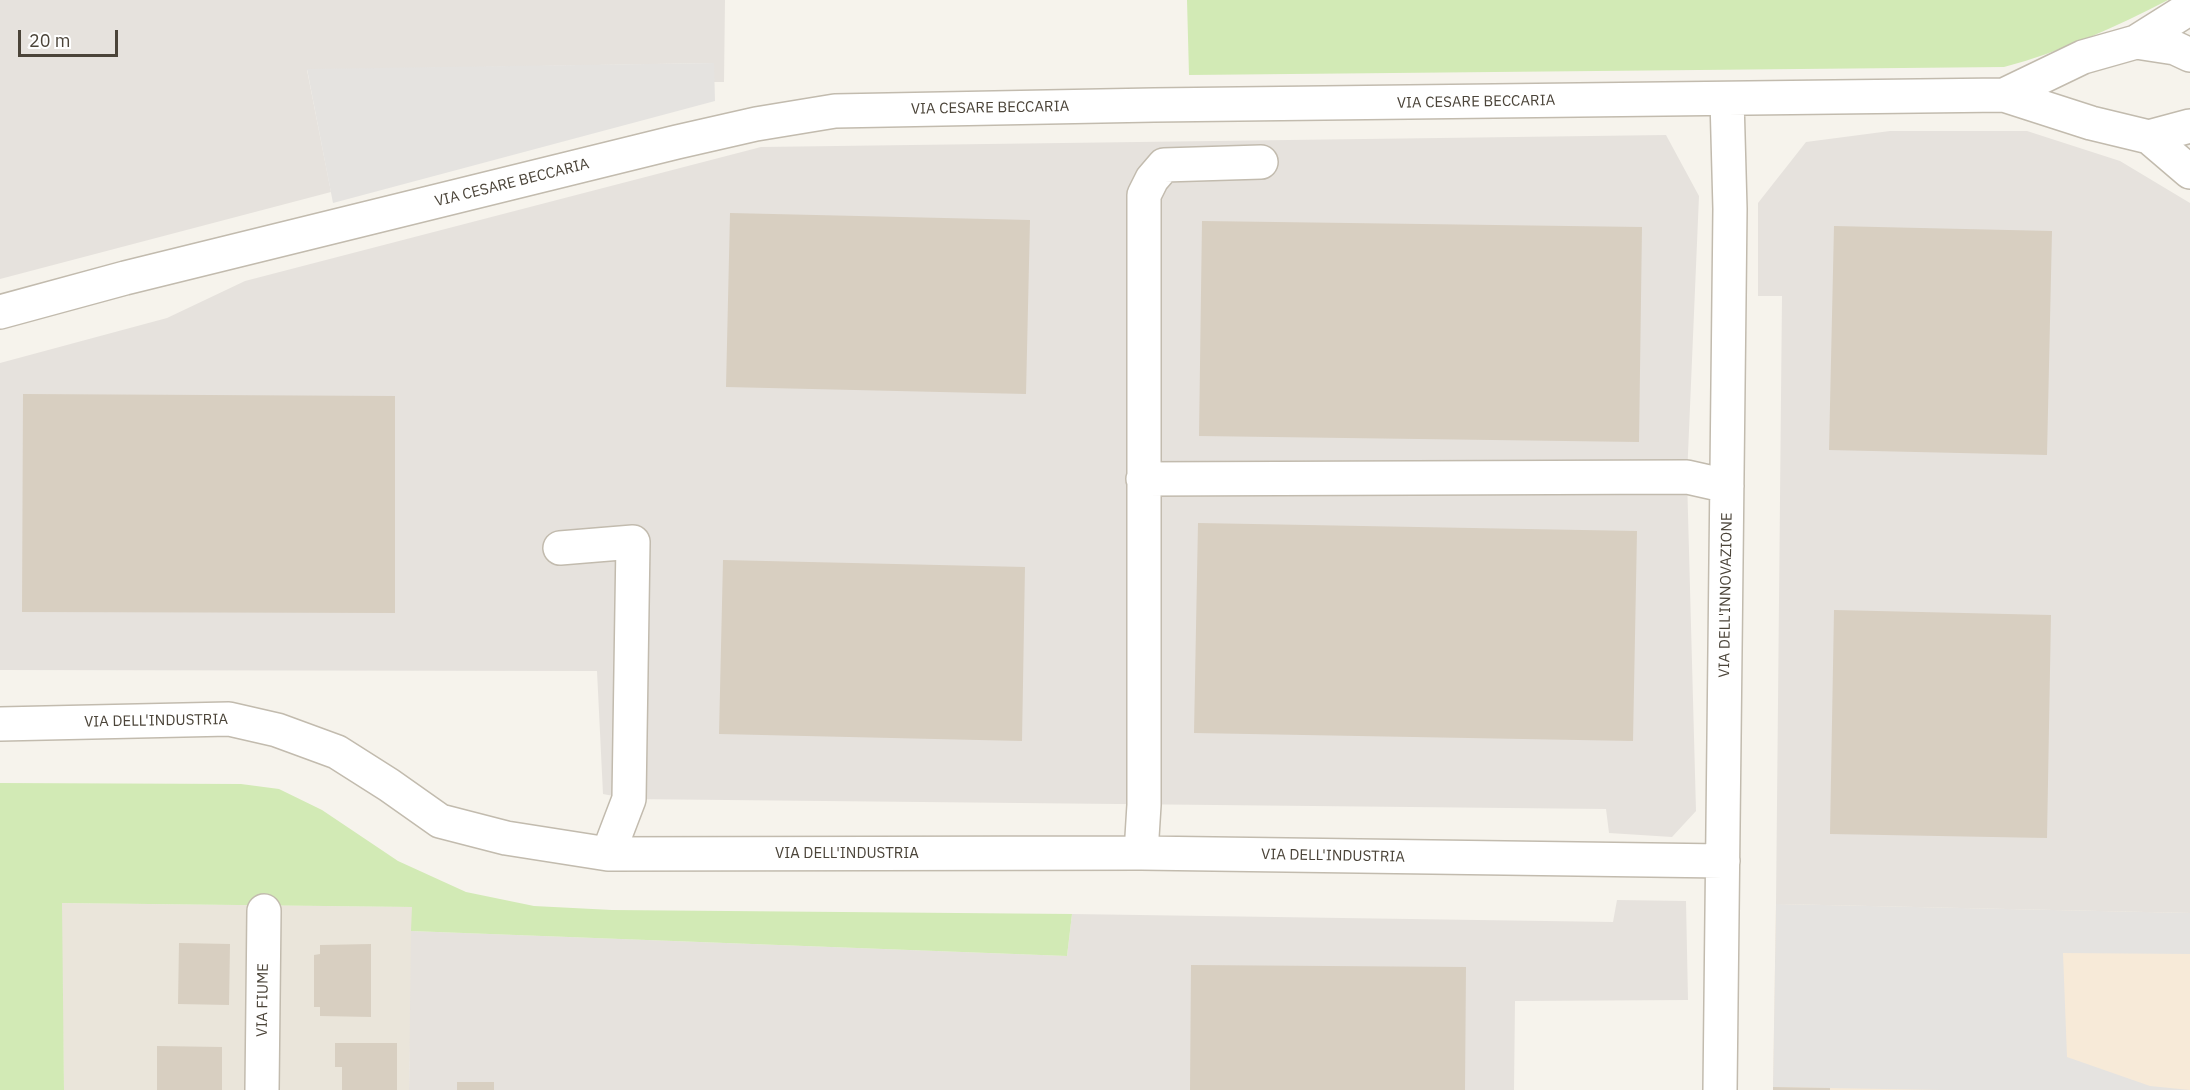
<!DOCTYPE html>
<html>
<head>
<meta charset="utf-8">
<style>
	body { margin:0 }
	#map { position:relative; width:2190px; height:1090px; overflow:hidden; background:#f6f3ec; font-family:"IBM Plex Sans",sans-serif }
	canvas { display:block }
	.scale { position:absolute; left:18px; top:30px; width:100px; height:27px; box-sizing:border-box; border:3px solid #4b4439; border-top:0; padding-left:8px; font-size:18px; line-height:21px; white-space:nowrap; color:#4b4439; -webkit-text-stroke:4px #fff; paint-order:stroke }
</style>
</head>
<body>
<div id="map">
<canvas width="2190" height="1090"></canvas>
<div class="scale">20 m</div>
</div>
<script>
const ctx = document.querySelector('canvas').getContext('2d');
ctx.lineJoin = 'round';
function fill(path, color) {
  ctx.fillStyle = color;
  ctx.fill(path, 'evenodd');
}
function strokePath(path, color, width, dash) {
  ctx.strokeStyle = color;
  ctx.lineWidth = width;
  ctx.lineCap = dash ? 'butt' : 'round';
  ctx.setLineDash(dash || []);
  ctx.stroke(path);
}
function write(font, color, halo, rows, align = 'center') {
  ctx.font = font + ' "IBM Plex Sans",sans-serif';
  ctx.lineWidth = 4.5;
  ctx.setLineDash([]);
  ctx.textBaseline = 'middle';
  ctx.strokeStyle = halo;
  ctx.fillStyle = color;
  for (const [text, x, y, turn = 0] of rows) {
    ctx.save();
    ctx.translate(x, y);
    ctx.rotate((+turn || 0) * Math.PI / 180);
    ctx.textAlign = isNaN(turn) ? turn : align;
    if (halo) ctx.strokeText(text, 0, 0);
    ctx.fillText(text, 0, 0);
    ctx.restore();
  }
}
fill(new Path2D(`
	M61,903L413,907L409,1090H64Z`), '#eae5da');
fill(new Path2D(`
	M1776,904L2190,913V1090H1773Z`), '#f7ead8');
fill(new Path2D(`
	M0,0H725L724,82H714V63L307,70L331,192L0,279Z
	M1890,131H2027L2120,161L2190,203V913L1776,904L1782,296H1758V203L1806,142Z
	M1666,135L1699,196L1687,477L1696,811L1672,837L1609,833L1606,809L629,799L603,794L597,671L0,670V363L167,318L245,281L761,147Z
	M1617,900L1686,901L1688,1000L1515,1001L1514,1090H409L411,931L1067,956L1072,914L1613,922Z`), '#e6e2dd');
fill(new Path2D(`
	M1187,0H2168C2116,27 2061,52 2004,67L1189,75Z
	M0,783L241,784L279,789L322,810L398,861L466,892L534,906L612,910L1072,914L1067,956L411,931L412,907L62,903L64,1090H0Z`), '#d2eab5');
fill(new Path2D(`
	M714,63L715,101L333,203L307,69Z
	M1776,904L2190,913V954L2063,953L2067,1057L2150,1086L2190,1090H1940L1773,1087Z`), '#e5e3e0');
fill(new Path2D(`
	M730,213L1030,220L1026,394L726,387Z
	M1202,221L1642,227L1639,442L1199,436Z
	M1834,226L2052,231L2047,455L1829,450Z
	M23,394L395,396V613L22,612Z
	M1198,523L1637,531L1633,741L1194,733Z
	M723,560L1025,567L1022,741L719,734Z
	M1834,610L2051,615L2047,838L1830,834Z
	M179,943L230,944L229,1005L178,1004Z
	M371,944V1017L320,1016V1007H314V955L320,954V945Z
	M1191,965L1466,967L1465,1090H1190Z
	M335,1043H397V1090H342V1067H335Z
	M157,1046L222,1047V1090H157Z
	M457,1082H494V1090H457Z
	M1773,1087L1830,1088V1090H1773Z`), '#d8cfc1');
const minor = new Path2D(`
	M2136,42L2175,48L2190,55
	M2004,95L2083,57L2136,42L2190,8
	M2149,137L2190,126
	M0,312L125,278L677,142L756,124L835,111L1154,105L2004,95L2091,123L2149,137L2190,172
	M1143,479L1687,477L1727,486
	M560,548L633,542L629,799L608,854
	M0,724L229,719L277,730L337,752L389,785L440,821L506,838L608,854L1141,853L1723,861
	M1141,853L1144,805V195L1152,179L1164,165L1261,162
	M262,1090L264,911
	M1720,1090L1730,209L1727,99`);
strokePath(minor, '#c2bbae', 36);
strokePath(minor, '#fff', 33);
write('15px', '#4b4439', '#fff', [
	["VIA CESARE BECCARIA",1476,102,-1],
	["VIA CESARE BECCARIA",990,108,-1],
	["VIA CESARE BECCARIA",512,183,-14],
	["VIA DELL'INNOVAZIONE",1726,595,-89],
	["VIA DELL'INDUSTRIA",156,721,-1],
	["VIA DELL'INDUSTRIA",847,854],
	["VIA DELL'INDUSTRIA",1333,856,1],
	["VIA FIUME",263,1000,-89]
]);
</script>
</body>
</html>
